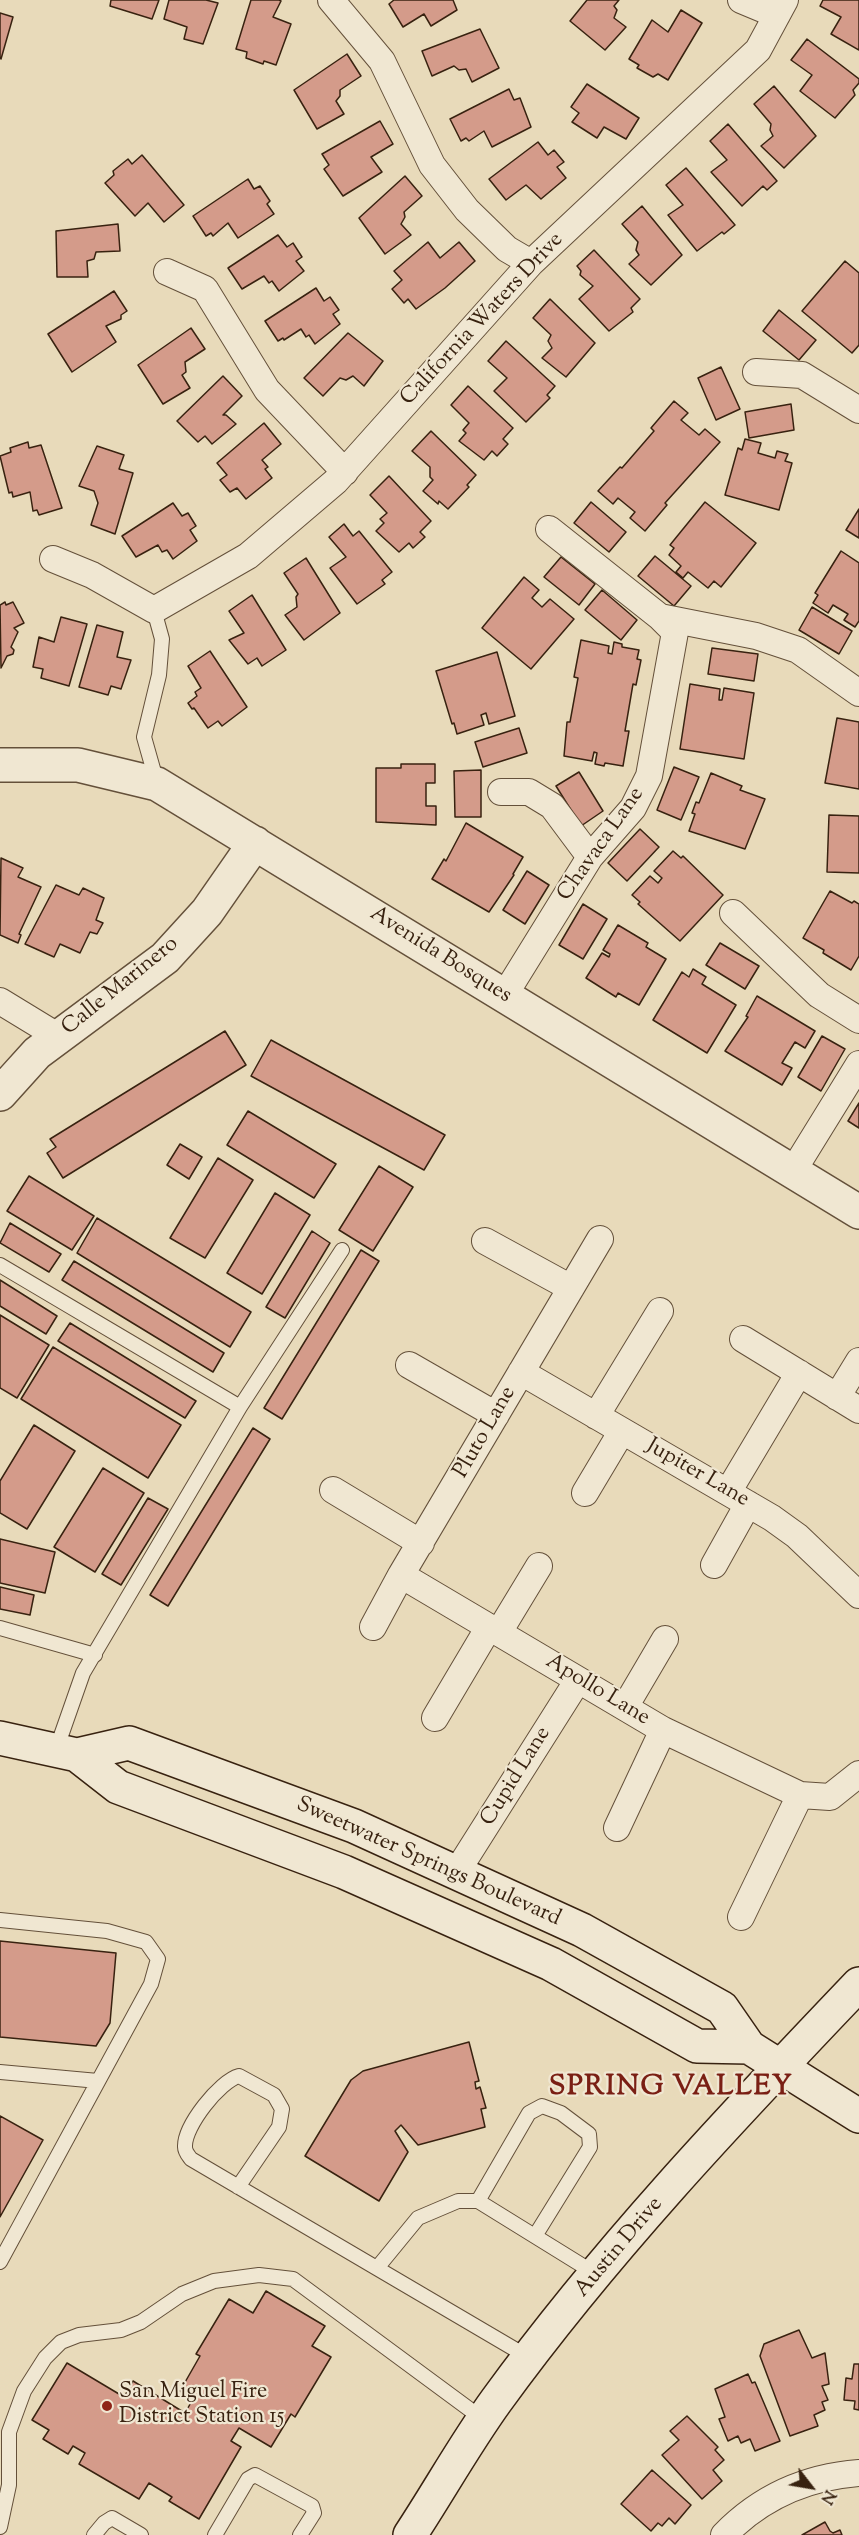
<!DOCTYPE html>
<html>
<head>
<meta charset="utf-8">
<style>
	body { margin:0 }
	#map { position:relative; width:859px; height:2535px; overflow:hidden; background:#e8daba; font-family:"Sorts Mill Goudy",serif }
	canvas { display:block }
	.north { position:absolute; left:781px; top:2457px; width:60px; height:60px; -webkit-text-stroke:4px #f0e7d2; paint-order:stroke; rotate:121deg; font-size:16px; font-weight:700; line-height:24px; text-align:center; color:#382210 }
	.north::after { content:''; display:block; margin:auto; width:21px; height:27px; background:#382210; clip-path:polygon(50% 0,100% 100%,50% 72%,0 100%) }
</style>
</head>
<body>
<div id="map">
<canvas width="859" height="2535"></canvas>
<div class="north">N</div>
</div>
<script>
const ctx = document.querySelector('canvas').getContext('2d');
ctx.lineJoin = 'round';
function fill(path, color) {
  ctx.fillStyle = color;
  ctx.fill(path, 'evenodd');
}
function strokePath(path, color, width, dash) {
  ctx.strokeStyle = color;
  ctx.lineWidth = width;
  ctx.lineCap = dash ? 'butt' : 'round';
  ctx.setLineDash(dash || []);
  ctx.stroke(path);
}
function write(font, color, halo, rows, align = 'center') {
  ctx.font = font + ' "Sorts Mill Goudy",serif';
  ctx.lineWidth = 4.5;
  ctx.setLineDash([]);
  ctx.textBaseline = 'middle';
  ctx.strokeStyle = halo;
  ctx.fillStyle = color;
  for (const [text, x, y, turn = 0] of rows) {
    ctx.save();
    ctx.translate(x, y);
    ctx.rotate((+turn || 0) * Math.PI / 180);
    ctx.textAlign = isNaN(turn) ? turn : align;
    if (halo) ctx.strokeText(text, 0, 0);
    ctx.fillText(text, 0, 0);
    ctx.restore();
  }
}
const building = new Path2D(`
	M111,0H159L152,19L110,6Z
	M169,0H206L218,3L203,44L184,39L187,27L164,19Z
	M279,0L281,1L273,17L291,24L276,65L264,61L263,64L246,58L247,52L236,49L251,0Z
	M394,0H453L457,10L431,26L424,14L403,27L389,4Z
	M587,0H619L614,6L617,10L614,18L626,27L605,50L570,21Z
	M823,0H859V50L831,34L841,17L820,6Z
	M681,10L702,23L668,80L658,74L653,77L637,68L639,65L629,59L652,20L668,32Z
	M0,13L13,17L1,59L0,58Z
	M480,29L499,68L472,82L466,69L459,70L454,66L432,76L422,51Z
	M807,39L859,79V83L853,90L855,95L835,118L800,91L812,75L791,60Z
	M347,54L361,76L340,90V96L336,101L344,114L317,129L294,90Z
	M587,84L639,118L626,139L604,127L597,138L572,122L579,113L571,107Z
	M774,86L816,136L784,168L761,146L773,136L770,130L771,124L754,104Z
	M509,89L514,100L520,98L531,127L492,147L484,131L469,141L466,138L461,141L450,119Z
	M380,121L393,144L371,157L382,172L343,196L324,169L329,165L322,154Z
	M728,124L777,181L767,190L763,186L742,206L711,172L727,160L710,141Z
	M538,142L548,155L554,150L564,162L557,167L566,178L541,199L526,185L506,200L489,179Z
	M142,155L184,205L164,222L148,203L135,216L105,183L114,175L113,171L128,159L132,164Z
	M686,168L735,225L724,234L722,232L697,251L668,215L683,205L666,185Z
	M405,176L422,196L404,212L405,217L401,224L411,235L385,254L359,218Z
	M248,179L254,189L260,186L270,201L267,204L274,214L238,238L228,223L213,236L211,233L206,236L193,216Z
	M642,206L682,255L651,285L629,264L639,255L636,250L638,242L622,224Z
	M118,224L120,251L96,252L94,259L87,261L88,277H57L56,231Z
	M278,235L287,247L293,243L302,257L296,261L304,271L279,291L272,281L269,283L264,276L242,289L228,268Z
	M428,242L440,258L459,242L475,261L445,288L416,309L408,299L404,303L392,289L402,280L394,271Z
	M594,250L640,299L631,308L633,312L609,331L579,299L593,286L580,275L581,271L577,266Z
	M845,261L859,273V345L852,353L802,311Z
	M316,288L324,301L330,297L339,310L333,314L340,324L315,344L309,335L306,337L301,329L284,340L283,338L278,341L265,321Z
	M114,291L127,311L121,315V319L106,326L116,342L72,372L48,334Z
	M550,299L595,343L566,377L542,358L552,348L548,341L551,335L533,318Z
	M779,310L816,340L799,360L763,331Z
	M191,328L205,349L185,362L186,372L182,375L190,388L163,404L138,365Z
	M348,333L383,361L364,386L353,376L346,380L340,378L323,396L304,378Z
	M506,341L555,386L547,395L550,398L526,422L494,391L507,378L488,361Z
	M721,367L740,409L716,420L698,378Z
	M223,376L242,396L223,415H226L236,424L212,444L205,436L198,442L177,421Z
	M468,386L513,428L503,439L508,444L497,456L492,451L484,460L459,441L466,433L463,430L469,423L451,405Z
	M674,401L688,413L681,420L699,435L705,429L720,442L665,503L667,505L645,531L630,518L635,512L618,498L613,504L598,491L620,467L622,468L654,431L651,428Z
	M791,404L794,430L749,438L745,412Z
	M264,423L281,444L262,460L268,467L265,469L272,478L246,499L237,488L230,492L220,480L227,475L217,463Z
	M431,431L476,475L467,485L469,487L448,509L439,501L438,504L423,491L433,480L430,477V467L412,451Z
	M745,439L761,443L758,453L775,458L777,451L788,454L785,461L792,463L779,510L725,495L738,448L742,450Z
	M28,442L29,448L41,445L62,508L39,515L37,510L33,511L30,492L13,497L12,492L9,493L0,456L11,452L10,448Z
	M97,446L124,455L119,469L133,473L115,534L91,525L98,503L94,491L79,486Z
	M389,476L431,521L420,532L425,537L413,548L409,543L399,552L376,531L384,523L380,519L387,513L370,495Z
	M591,502L626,532L609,552L574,523Z
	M705,502L756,543L721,587L714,581L708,588L688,572L683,578L676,572L681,566L669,555L674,548L670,545Z
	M173,503L182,516L188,513L196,526L190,530L197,541L173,559L167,550L162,552L158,545L136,557L122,536Z
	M859,509V538L846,530Z
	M344,524L353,536L359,531L392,572L382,580L385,584L357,604L330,568L346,557L329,537Z
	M841,551L859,563V621L855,627L844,620L848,614L833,605L828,613L813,603L818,595L815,593Z
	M655,556L691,586L674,606L638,576Z
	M561,557L595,584L579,605L544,577Z
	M306,558L340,613L304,640L285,615L297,607L296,597L298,594L284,573Z
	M524,577L539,590L532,598L542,607L550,599L574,619L531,669L482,628Z
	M602,590L637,620L621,640L585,610Z
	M252,595L286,650L262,666L257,658L248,664L229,640L244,633L229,611Z
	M5,602L6,605L13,602L24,623L14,628L18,632L11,647L14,650L13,654L7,656L1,668L0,605Z
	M812,607L852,631L839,654L799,630Z
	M61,617L87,624L69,686L41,678L43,669L33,667L39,637L54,642Z
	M97,625L123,632L117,657L131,660L121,689L111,686L108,695L79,687Z
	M581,640L609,646L608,653L612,654L614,642L622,644V647L639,650L637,659L641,660L636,685L633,684L625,731H629L623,766L605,763L604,766L595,764L597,753L594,752L592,761L564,756L567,722H570L578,678L574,677Z
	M712,648L758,654L754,681L708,674Z
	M210,651L247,707L222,726L218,721L208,728L194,708L192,709L188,703L197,696L195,692L201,688L188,666Z
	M497,652L515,716L489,724L486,713L481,715L484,725L457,734L454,723L452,724L436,671Z
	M690,684L720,689L719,700H722L724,688L754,693L744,759L680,749Z
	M837,718L859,722V789L825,783Z
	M519,728L527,753L483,767L475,742Z
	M401,764H435V783H426V806H436V825L376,822V768H401Z
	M674,767L699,777L681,820L657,810Z
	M481,770V817H455L454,771Z
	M579,772L603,811L581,826L556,786Z
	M711,773L742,786L740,790L765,799L745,849L689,831L695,814L692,813L696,802L699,803Z
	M829,815L859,816V873L827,872Z
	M466,823L523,857L513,874L514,875L489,912L432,879L444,859L446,861Z
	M640,829L659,847L627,881L608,863Z
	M673,851L681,858L683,856L723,895L680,941L638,904L640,902L632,895L650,876L658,883L662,878L654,871Z
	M1,858L23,868L18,877L41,887L19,934L21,935L18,943L0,935Z
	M527,871L549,885L525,924L503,910Z
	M56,885L79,895L83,888L104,898L96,920L103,923L97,934L90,932L80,953L60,944L54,957L25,944Z
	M830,891L852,903L854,901L859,904V956L851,970L823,953L824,950L803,938Z
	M583,904L607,919L583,959L559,945Z
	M618,925L648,943L646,947L666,959L639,1005L618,993L616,997L586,978L602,953L609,957L610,954L603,950Z
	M720,943L759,966L745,989L706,965Z
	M693,969L706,977L702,984L736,1005L707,1053L653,1020L682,972L689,977Z
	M757,996L815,1031L805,1048L795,1042L782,1063L792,1068L782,1085L725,1051L748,1017L746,1016Z
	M225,1031L246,1065L63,1178L47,1153L56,1147L50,1139Z
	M822,1036L845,1049L821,1091L798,1077Z
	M271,1040L445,1135L424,1170L251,1076Z
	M859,1103V1128L848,1121Z
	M248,1111L336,1164L314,1198L227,1145Z
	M180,1144L202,1157L189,1179L167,1165Z
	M218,1158L253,1180L205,1258L170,1238Z
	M379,1166L413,1187L373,1251L339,1230Z
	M29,1176L94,1216L72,1250L7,1211Z
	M275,1193L310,1215L262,1294L227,1273Z
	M97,1218L251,1312L230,1347L77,1253Z
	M10,1223L61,1254L49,1272L0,1243Z
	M312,1231L330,1243L285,1318L266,1307Z
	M361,1250L379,1261L282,1419L264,1408Z
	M74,1261L224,1353L213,1372L62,1280Z
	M0,1280L57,1316L46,1334L0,1306Z
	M0,1315L49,1345L17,1398L0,1388Z
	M70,1323L196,1401L185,1418L58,1341Z
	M53,1347L181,1425L148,1478L21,1399Z
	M34,1425L75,1451L27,1529L0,1513V1481Z
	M253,1428L270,1439L168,1606L150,1595Z
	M103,1468L144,1493L95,1572L54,1547Z
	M148,1498L168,1509L121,1585L102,1574Z
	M0,1539L55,1552L45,1593L0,1583Z
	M0,1587L34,1595L30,1615L0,1609Z
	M0,1941L116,1953L110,2023L96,2046L0,2037Z
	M469,2042L479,2081L475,2082L476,2089L480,2087L486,2108L481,2109L485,2127L418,2145L401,2125L395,2131L408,2152L379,2201L305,2156L351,2080L363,2071Z
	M0,2116L43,2140L0,2217Z
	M266,2291L325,2326L312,2346L331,2357L295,2417L291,2414L271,2447L239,2428L231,2441L241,2447L199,2519L169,2501L172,2497L149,2483L139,2499L79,2464L85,2453L73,2446L68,2454L43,2439L49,2430L32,2420L67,2363L124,2397L133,2381L185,2413L193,2399L180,2391L200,2356L196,2354L229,2299L253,2313Z
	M799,2330L812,2358L825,2353L829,2384L822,2386L828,2400L822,2402L825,2410L814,2415L818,2426L790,2436L760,2356L764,2344Z
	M854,2364H859V2410L854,2409L855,2401L844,2400L846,2378L852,2379Z
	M748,2374L752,2383L755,2382L780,2441L755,2451L750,2439L741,2443L738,2436L728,2441L719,2419L725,2417L715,2389Z
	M687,2416L718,2447L715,2450L724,2460L713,2470L722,2481L702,2499L662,2455L679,2440L670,2431Z
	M652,2470L691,2505L675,2524L669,2518L662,2526L658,2523L651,2531L621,2504Z
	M825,2522L830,2531L833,2533L840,2530L842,2535H802Z`);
fill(building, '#d49b8a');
strokePath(building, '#382210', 1.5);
const service = new Path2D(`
	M154,610L162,639L159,675L144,737L157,783
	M0,1265L240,1407L342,1250
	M0,1628L95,1655
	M56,1750L83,1673L240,1407
	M0,1920L107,1931L146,1942L158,1959L151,1984L0,2262
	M0,2072L98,2081
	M238,2187L279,2127L282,2109L274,2095L239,2076C220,2081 184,2126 185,2147C185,2152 188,2155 191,2159L528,2357
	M478,2201L529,2113L542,2106L561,2113L589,2134L590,2147L535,2236
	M377,2268L418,2218L458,2201H478L596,2274
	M0,2527L9,2485V2432L24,2391L45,2358L61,2342L79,2335L121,2330L141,2322L182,2294L214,2281L259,2275L293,2279L484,2420
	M94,2535L104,2523L112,2518L141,2535
	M215,2535L248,2479L255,2475L312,2506L314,2513L300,2535`);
const minor = new Path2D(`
	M331,0L382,61L432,165L467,210L507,249L531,263
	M741,0L777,15
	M167,272L205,289L267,390L345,472
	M756,372L802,375L859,410
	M549,529L660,617L756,636L798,650L859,693
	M53,559L92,575L154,610L248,556L336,481L531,263L758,50L785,0
	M501,792H529L552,806L590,857
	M733,913L819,995L859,1020
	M504,996L590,857L633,808L649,776L675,632L660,617
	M0,1001L59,1037
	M793,1171L859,1064
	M485,1241L571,1288
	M743,1339L859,1410
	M409,1365L496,1415
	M521,1372L772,1518L797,1536L859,1595
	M837,1397L859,1361
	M596,1416L660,1311
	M333,1490L421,1543
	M728,1492L799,1373
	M585,1493L622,1431
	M714,1565L748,1504
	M401,1575L663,1730L800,1795L830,1797L859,1774
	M373,1627L401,1575L600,1239
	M499,1632L539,1566
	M625,1707L665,1639
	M435,1718L489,1627
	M617,1828L663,1730
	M456,1873L578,1680
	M741,1917L800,1795
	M724,2535C761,2497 806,2477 859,2473`);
const tertiary = new Path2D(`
	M0,765H78L157,784L859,1212
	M0,1094L37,1053L165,958L207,912L255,843`);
const secondary = new Path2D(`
	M0,1738L77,1755L129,1743L354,1826L582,1930L722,2008L749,2047L859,2116
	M77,1755L118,1787L344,1872L551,1964L697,2046L749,2047
	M410,2535C439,2491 465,2444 496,2401C604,2252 732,2117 859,1984`);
strokePath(service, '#64503a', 16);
strokePath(minor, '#64503a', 28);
strokePath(tertiary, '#64503a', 36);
strokePath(secondary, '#382210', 36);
strokePath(service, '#f0e7d2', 14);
strokePath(minor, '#f0e7d2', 26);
strokePath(tertiary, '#f0e7d2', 33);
strokePath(secondary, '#f0e7d2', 33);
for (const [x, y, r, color] of [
	[107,2406,6,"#8f2418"]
]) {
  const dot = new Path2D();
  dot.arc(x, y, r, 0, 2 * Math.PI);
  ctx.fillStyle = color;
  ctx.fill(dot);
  strokePath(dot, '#f0e7d2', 2);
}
write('22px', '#382210', '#f0e7d2', [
	["California Waters Drive",483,320,-47],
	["Chavaca Lane",602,845,-55],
	["Avenida Bosques",440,956,32],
	["Calle Marinero",121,987,-39],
	["Pluto Lane",486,1433,-60],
	["Jupiter Lane",697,1474,30],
	["Apollo Lane",597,1691,31],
	["Cupid Lane",517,1777,-58],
	["Sweetwater Springs Boulevard",428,1863,24],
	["Austin Drive",620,2248,-50]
]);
write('22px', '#382210', '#f0e7d2', [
	["San Miguel Fire",119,2393],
	["District Station 15",119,2418]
], 'left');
ctx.letterSpacing = '1.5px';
write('bold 28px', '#7a1f14', '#f0e7d2', [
	["SPRING VALLEY",671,2089]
]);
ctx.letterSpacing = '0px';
</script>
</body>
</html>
